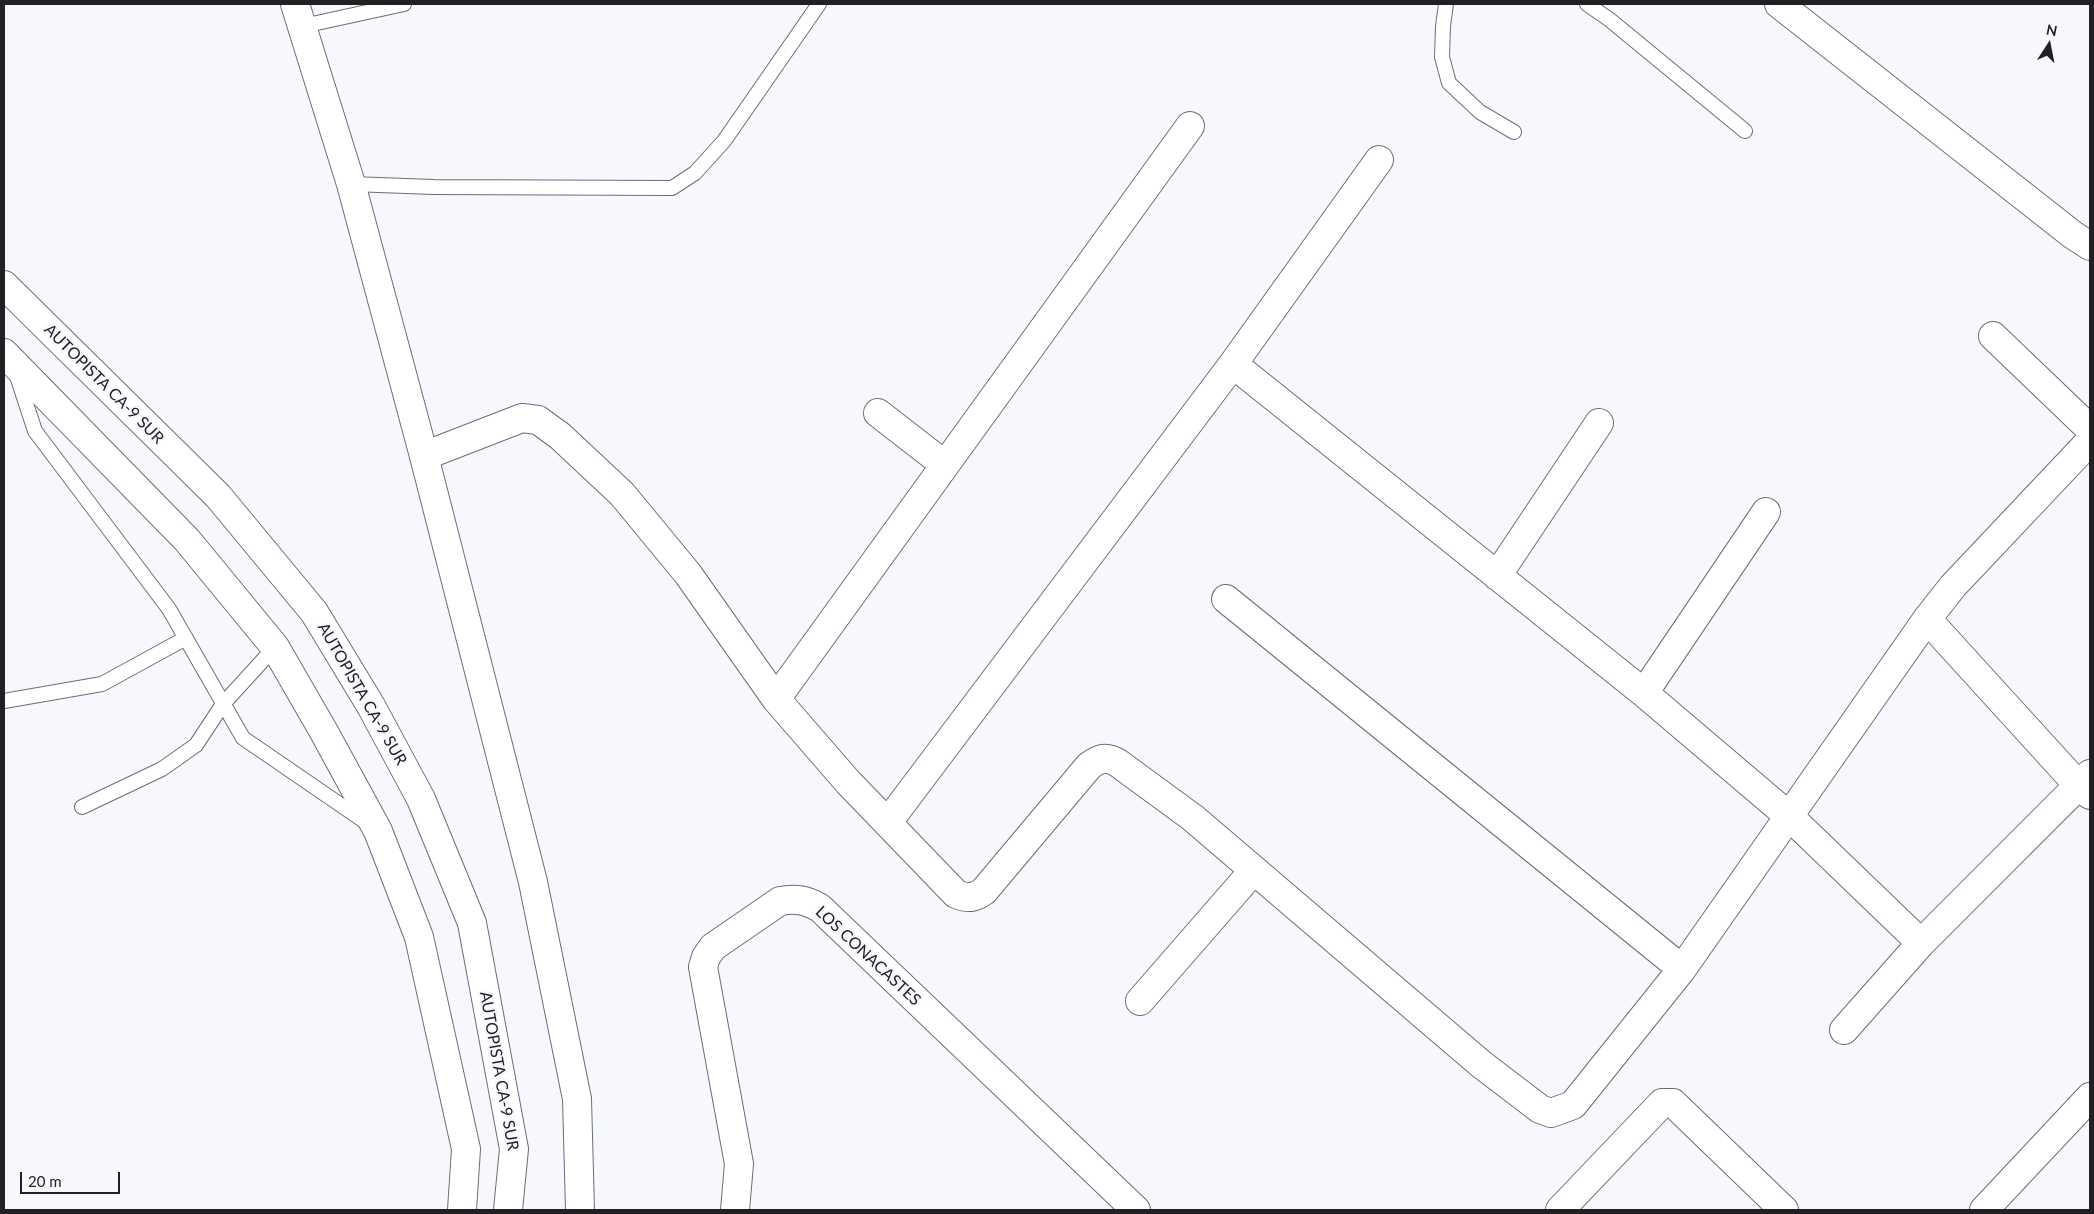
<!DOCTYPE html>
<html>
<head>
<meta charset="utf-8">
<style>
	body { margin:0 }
	#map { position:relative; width:2094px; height:1214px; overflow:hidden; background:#f7f8fe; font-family:Lato,sans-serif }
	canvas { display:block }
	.frame { position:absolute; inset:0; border:5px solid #202125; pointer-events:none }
	.north { position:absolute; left:2024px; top:20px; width:50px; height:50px; -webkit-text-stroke:4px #f7f8fe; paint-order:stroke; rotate:11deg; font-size:14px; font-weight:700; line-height:20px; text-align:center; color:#202125 }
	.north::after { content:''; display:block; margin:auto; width:18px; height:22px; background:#202125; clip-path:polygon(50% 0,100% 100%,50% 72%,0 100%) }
	.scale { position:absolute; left:20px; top:1172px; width:100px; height:22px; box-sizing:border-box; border:2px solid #202125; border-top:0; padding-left:6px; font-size:15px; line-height:18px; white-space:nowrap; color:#202125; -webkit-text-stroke:4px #f7f8fe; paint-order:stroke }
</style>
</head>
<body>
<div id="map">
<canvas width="2094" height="1214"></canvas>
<div class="frame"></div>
<div class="north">N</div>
<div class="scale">20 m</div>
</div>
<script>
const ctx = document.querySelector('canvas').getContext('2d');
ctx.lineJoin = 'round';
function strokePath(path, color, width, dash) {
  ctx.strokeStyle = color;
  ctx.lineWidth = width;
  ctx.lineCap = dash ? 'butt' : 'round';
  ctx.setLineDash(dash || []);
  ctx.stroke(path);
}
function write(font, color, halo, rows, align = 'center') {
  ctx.font = font + ' Lato,sans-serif';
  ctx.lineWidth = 5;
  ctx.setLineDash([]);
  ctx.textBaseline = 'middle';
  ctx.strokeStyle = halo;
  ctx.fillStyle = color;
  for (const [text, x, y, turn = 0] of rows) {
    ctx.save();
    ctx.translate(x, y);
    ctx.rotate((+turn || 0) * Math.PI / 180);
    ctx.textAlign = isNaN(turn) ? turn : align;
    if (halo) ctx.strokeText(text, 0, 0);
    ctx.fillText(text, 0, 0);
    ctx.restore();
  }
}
const service = new Path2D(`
	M1446,4L1443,26L1442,57L1449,83L1480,112L1514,132
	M1587,4L1610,20L1745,131
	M303,26L404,4
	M351,184L434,187L672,188L695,173L724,141L819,4
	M16,373L35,431L169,609L243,738L367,823
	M4,701L102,684L186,638
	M82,807L162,769L196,745L223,704L275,647`);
const minor = new Path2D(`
	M1779,4L2073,235L2090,246
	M1993,336L2090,429
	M1233,364L1644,693L1790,817L1921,943
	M878,413L945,465
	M424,456L522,418L538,420L560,436L622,494L688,574L776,699L848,782L956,894C968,899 974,898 984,891L1089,766C1100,758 1106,756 1118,763L1193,818L1481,1064L1540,1109L1551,1113L1573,1105L1682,969
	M1497,576L1599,423
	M1226,599L1682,969L1927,619L1953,586L2090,441
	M1927,619L2079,786L2090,795
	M1644,693L1766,512
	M776,699L1190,126
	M888,822L1233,364L1379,160
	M1140,1001L1254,870
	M1844,1030L1921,943L2090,774
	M735,1210L739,1164L703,967L706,957L713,947L780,901C796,898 806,900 820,908L1136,1210
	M1560,1210L1662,1103H1673L1784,1210
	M1984,1210L2090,1097`);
const secondary = new Path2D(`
	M295,4L351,184L424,456L533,882L577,1099L580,1210`);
const trunk = new Path2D(`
	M4,285L218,496L314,612L371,706L421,799L472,923L514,1149L508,1210
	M4,353L187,540L275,647L324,732L378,831L419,937L466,1149L462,1210`);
strokePath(service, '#6c6e76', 16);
strokePath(minor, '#6c6e76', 30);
strokePath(secondary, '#6c6e76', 30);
strokePath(trunk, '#6c6e76', 30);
strokePath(service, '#fff', 14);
strokePath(minor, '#fff', 28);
strokePath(secondary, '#fff', 28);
strokePath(trunk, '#fff', 28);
write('16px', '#202125', '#f7f8fe', [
	["AUTOPISTA CA-9 SUR",104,384,45],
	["AUTOPISTA CA-9 SUR",362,694,60],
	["LOS CONACASTES",868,956,43],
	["AUTOPISTA CA-9 SUR",499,1071,80]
]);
</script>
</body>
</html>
